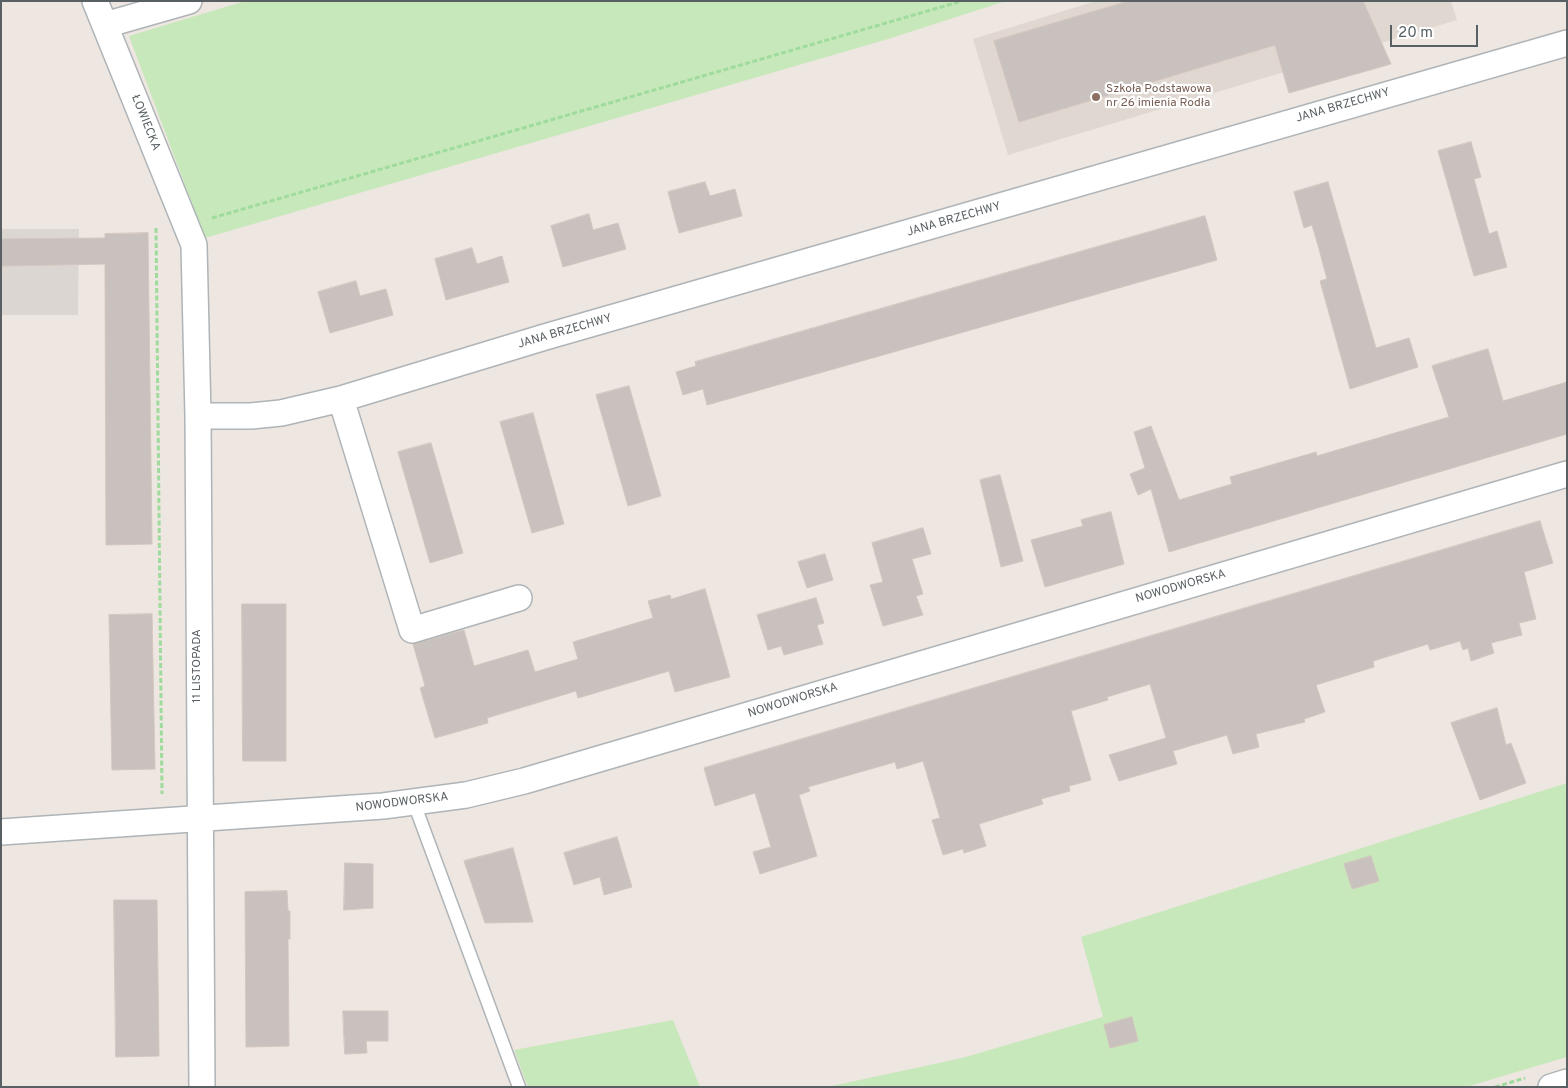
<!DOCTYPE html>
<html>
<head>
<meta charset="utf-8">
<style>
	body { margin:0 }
	#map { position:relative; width:1568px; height:1088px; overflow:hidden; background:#eee6e0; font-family:Overpass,sans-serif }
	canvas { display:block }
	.frame { position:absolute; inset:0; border:2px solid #596063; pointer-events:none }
	.scale { position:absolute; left:1390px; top:25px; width:88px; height:22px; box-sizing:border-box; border:2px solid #596063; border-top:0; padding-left:6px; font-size:15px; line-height:18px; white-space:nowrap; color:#596063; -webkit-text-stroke:4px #fff; paint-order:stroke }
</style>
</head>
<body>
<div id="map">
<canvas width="1568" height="1088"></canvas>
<div class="frame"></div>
<div class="scale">20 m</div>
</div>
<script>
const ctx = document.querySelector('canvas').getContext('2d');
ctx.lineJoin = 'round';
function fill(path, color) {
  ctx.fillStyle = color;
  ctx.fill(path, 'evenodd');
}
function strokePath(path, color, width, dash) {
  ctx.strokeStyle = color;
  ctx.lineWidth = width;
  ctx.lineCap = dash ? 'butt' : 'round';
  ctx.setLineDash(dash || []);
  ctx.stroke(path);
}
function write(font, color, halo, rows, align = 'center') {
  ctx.font = font + ' Overpass,sans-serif';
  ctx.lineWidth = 4.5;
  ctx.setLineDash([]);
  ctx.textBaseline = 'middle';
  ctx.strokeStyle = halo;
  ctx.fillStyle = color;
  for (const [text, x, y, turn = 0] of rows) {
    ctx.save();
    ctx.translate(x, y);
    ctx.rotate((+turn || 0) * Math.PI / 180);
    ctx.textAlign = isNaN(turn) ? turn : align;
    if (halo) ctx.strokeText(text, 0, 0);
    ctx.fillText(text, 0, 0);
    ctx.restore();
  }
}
fill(new Path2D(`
	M1,229H79L78,315H1Z`), '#dcd6d3');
fill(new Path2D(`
	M1096,1H1451L1457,20L1008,155L973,39Z`), '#e0d7d1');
fill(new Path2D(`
	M245,1H1006L888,39L205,238L129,36Z
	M1567,783V1057L1466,1087H827L962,1058L1103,1017L1081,937Z
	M673,1020L700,1087H528L514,1050Z`), '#c7e8ba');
const building = new Path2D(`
	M1129,1H1363L1391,64L1289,93L1275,45L1019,122L994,41Z
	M1471,142L1481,177L1474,179L1489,234L1497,231L1507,267L1474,276L1438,151Z
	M705,182L710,196L735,189L742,216L679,233L668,192Z
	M1328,182L1376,348L1409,338L1418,367L1350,389L1320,281L1327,279L1319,249L1312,225L1304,228L1294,192Z
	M589,214L593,230L618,223L626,249L563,267L551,226Z
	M1205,216L1217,260L707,405L703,389L683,395L676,372L696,366L695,362Z
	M148,233L152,544L106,545L105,264L1,266V239L105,238V234Z
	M472,248L477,264L502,256L509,282L446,300L435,259Z
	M356,281L360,296L386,289L393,315L330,333L318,292Z
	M1488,349L1503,401L1567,382V434L1169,552L1151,489L1138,495L1130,474L1145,468L1134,432L1151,426L1179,500L1232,484L1230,477L1316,452L1317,456L1449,417L1432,366Z
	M629,386L661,496L628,506L596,395Z
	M533,413L564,524L532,533L500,422Z
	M431,443L463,553L430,563L398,452Z
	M1000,475L1023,561L1001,567L980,480Z
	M1111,512L1124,564L1045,587L1031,540L1083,526L1081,520Z
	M1540,521L1553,563L1524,572L1536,619L1519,623L1522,635L1491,643L1494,653L1471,661L1468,648L1463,650L1460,641L1430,650L1428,644L1373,661L1374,667L1316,685L1325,712L1304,719L1305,722L1256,734L1259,747L1233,754L1227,735L1173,751L1177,764L1119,781L1109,755L1166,738L1150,684L1107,697L1108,700L1071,711L1091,780L1069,786L1070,791L1041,799L1043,804L979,824L986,846L964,853L963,849L943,855L932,820L940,818L923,761L897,769L895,762L808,787L810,791L799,795L817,856L760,874L753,852L771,847L755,793L715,806L704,768Z
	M923,528L931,554L912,559L923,594L916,596L923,615L883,626L870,585L883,582L872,543Z
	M825,554L833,580L807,588L798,562Z
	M705,589L730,677L675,692L669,671L578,698L576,691L487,718L488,723L435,738L420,688L425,686L413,644L464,630L474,666L528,650L535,672L578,659L573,642L653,618L648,601L670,595L671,599Z
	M816,598L824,623L817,625L823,644L784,655L781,646L768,650L757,615Z
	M242,604H286V761H243Z
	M152,614L155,769L112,770L109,615Z
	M1497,708L1506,745L1511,743L1526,783L1480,800L1451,723Z
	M617,837L632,887L604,895L600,877L574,885L564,853Z
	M513,848L533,922L485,923L464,861Z
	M1371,856L1379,881L1352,889L1344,864Z
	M345,863L373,864V908L344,910Z
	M287,891L288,911H290V939H288L289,1046L246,1047L245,892Z
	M114,900H157L159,1056L116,1057Z
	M343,1011H388V1041H366L367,1053L345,1054Z
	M1132,1017L1138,1041L1110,1048L1104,1025Z`);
fill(building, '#c8c1bd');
strokePath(building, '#d3c6be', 1);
const service = new Path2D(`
	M414,803L519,1087`);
const minor = new Path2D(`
	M95,1L194,245L198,416L202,1087
	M105,25L189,1
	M341,399L412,630L519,598
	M198,416H251L281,413L341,399L545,337L1567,43
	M1,832L383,806L466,795L524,781L1567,474
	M1551,1087L1567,1082`);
strokePath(service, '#aeb4b7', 15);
strokePath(minor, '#aeb4b7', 28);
strokePath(new Path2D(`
	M212,218L962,1
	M156,228L162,794
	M1495,1087L1525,1078`), '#9edb9c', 3, [5, 2.5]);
strokePath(service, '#fff', 12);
strokePath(minor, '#fff', 25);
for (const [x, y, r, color] of [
	[1096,97,5,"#8d6e63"]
]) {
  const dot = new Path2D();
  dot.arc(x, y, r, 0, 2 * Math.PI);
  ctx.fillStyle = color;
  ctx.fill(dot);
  strokePath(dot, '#fff', 2);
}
write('12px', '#785e54', '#fff', [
	["Szkoła Podstawowa",1106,90],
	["nr 26 imienia Rodła",1106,104]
], 'left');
write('12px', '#596063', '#fff', [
	["JANA BRZECHWY",1343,106,-16],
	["ŁOWIECKA",145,123,68],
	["JANA BRZECHWY",954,220,-16],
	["JANA BRZECHWY",565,332,-16],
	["NOWODWORSKA",1181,587,-16],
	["11 LISTOPADA",198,666,-90],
	["NOWODWORSKA",793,701,-17],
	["NOWODWORSKA",402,803,-7]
]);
</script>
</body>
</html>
